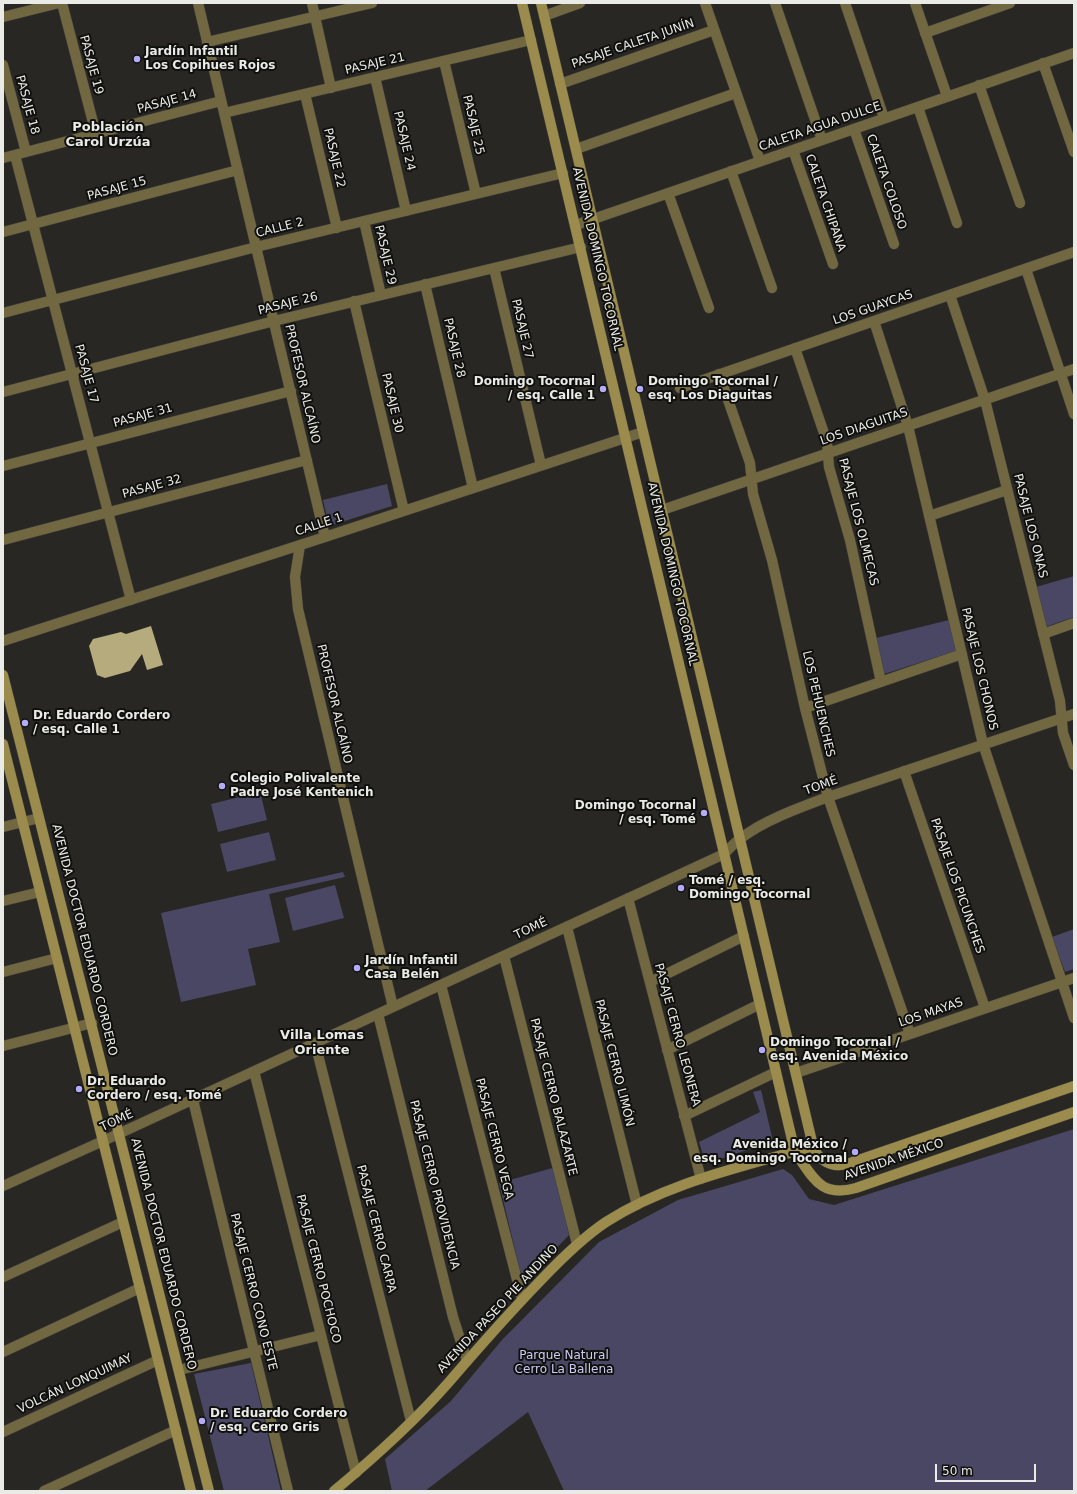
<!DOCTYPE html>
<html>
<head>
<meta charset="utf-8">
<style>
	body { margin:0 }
	#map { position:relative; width:1077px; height:1494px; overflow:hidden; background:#282723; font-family:"DejaVu Sans",sans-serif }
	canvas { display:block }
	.frame { position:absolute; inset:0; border:4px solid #eaeae7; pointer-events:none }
	.scale { position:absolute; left:935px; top:1464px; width:101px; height:18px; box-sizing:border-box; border:2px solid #eaeae7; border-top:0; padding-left:5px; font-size:12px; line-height:14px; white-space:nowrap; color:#eaeae7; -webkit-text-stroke:3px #10100e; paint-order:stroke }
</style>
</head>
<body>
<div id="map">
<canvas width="1077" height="1494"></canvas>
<div class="frame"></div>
<div class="scale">50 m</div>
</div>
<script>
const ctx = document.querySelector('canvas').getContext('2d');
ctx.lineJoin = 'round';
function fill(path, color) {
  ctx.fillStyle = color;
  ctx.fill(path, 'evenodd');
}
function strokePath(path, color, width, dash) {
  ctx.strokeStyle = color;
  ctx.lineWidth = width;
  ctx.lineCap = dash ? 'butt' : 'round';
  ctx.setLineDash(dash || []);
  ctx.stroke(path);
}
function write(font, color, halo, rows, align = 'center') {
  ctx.font = font + ' "DejaVu Sans",sans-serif';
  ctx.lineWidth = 4;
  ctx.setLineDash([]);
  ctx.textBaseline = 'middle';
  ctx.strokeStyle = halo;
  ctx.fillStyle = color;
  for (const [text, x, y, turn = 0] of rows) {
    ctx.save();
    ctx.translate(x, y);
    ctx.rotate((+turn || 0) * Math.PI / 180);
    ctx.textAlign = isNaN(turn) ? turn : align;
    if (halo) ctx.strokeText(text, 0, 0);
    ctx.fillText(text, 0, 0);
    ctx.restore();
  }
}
fill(new Path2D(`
	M387,484L392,506L329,526L323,500Z
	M1074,576V617L1045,627L1036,587Z
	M949,620L956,651L884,674L876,638Z
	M260,792L267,820L218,832L211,804Z
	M269,832L276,860L227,872L220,844Z
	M343,872L345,877L269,894L280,942L248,949L256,985L181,1002L161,913Z
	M335,885L344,918L293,931L285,898Z
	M1074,929V969L1065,972L1052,937Z
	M761,1090L773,1141L706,1164L699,1142L760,1112L753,1092Z
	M1074,1129V1491H564L528,1412L425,1491H392L385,1459L451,1401L502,1340L599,1242L678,1200L783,1169L792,1175L809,1199L834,1205Z
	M556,1167L569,1235L523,1283L499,1183Z
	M251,1363L281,1491H224L194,1374Z`), '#494764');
fill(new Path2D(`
	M151,626L163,665L147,670L142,654L130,671L105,678L97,675L89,646L93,639L121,632L126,634Z`), '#b6ab7c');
const street = new Path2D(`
	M62,3L96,134
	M198,3L325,537
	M312,3L331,88
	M705,3L760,161
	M775,3L822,140
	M845,3L884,118
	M915,3L947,96
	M544,16L580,3
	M3,17L59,3
	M925,33L1010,3
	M207,42L372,3
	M444,61L476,194
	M1043,63L1074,152
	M3,65L26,152
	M375,77L406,211
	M560,84L714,30
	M979,85L1020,203
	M305,94L337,228
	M918,107L957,223
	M224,113L531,40
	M854,129L894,244
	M576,149L736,93
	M793,150L833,264
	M15,155L131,600
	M3,158L221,101
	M731,171L772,288
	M668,193L709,308
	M364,221L381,295
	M576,225L1074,53
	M3,232L238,170
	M494,268L541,465
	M1026,269L1074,414
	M425,284L473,488
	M950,295L985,400L1060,701L1063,733L1074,765
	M354,301L404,511
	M3,313L256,247L563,173
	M874,321L908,426L983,744L1074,1018
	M795,348L827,442L829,467L850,540L881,682
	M719,374L750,463L753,494L772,560L805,708L828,797L910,1034
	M680,388L1074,252
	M3,392L274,321L581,247
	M3,466L291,391
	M662,510L1074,369
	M929,516L1007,490
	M3,540L307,460
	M300,545L295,577L298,609L393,1007
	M1043,634L1074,623
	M3,641L325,537L643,432
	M805,708L962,654
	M904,771L985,1008
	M3,827L39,818
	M628,898L701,1179
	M3,901L40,892
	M567,927L637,1205
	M504,956L577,1244
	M3,972L57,958
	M650,982L744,936
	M441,985L522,1299
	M378,1014L453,1317L467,1361
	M315,1043L411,1421
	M3,1046L92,1023
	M667,1050L760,1004
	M254,1071L356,1473
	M796,1073L1074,978
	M193,1100L288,1491
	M684,1116L776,1072
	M3,1186L103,1141L724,854C729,849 734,843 740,839C762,821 801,807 828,797L1074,714
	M3,1277L123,1222
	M3,1352L140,1288
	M179,1370L321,1335
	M3,1432L158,1360
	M44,1491L176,1430`);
const secondary = new Path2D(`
	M522,3L795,1152C813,1177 820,1198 856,1188L1074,1112
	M541,3L813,1146C819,1161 831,1168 847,1164L1074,1086
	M3,675L209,1491
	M3,744L191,1491
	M334,1491C375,1457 414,1422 449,1382C479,1347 510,1312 542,1279C562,1258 582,1238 606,1222C668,1182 743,1167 813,1146`);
strokePath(street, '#43423e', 11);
strokePath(secondary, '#43423e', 11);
strokePath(street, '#716841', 10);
strokePath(secondary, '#9b8c4d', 10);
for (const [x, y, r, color] of [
	[137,59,4,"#b4acf9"],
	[603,389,4,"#b4acf9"],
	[640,389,4,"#b4acf9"],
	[25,723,4,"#b4acf9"],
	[222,786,4,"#b4acf9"],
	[704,813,4,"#b4acf9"],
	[681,888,4,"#b4acf9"],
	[357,968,4,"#b4acf9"],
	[762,1050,4,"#b4acf9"],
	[79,1089,4,"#b4acf9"],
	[855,1152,4,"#b4acf9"],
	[202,1421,4,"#b4acf9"]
]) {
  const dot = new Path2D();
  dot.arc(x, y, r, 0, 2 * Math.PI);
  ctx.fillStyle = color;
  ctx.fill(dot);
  strokePath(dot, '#10100e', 1.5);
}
write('12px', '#eaeae7', '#10100e', [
	["PASAJE CALETA JUNÍN",633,44,-19],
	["PASAJE 21",375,64,-13],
	["PASAJE 19",91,65,75],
	["PASAJE 14",167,102,-15],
	["PASAJE 18",27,105,75],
	["PASAJE 25",473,125,77],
	["CALETA AGUA DULCE",820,127,-19],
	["PASAJE 24",404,141,77],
	["PASAJE 22",334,158,77],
	["CALETA COLOSO",886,182,71],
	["PASAJE 15",117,189,-15],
	["CALETA CHIPANA",825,203,71],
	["CALLE 2",280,228,-14],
	["PASAJE 29",385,255,77],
	["AVENIDA DOMINGO TOCORNAL",597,259,77],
	["PASAJE 26",288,304,-14],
	["LOS GUAYCAS",873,308,-19],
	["PASAJE 27",522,329,77],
	["PASAJE 28",454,348,77],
	["PASAJE 17",86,374,75],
	["PROFESOR ALCAÍNO",302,384,77],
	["PASAJE 30",392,403,77],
	["PASAJE 31",143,416,-15],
	["LOS DIAGUITAS",864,427,-19],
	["PASAJE 32",152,487,-15],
	["PASAJE LOS OLMECAS",858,522,76],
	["CALLE 1",319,525,-18],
	["PASAJE LOS ONAS",1030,526,76],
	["AVENIDA DOMINGO TOCORNAL",672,574,77],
	["PASAJE LOS CHONOS",979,669,77],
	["PROFESOR ALCAÍNO",334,704,77],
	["LOS PEHUENCHES",818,704,77],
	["TOMÉ",821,786,-20],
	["PASAJE LOS PICUNCHES",957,886,71],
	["TOMÉ",531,929,-25],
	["AVENIDA DOCTOR EDUARDO CORDERO",84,940,76],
	["LOS MAYAS",931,1013,-19],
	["PASAJE CERRO LEONERA",677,1035,75],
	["PASAJE CERRO LIMÓN",614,1063,76],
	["PASAJE CERRO BALAZARTE",553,1097,76],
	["TOMÉ",117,1121,-25],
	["PASAJE CERRO VEGA",494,1139,76],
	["AVENIDA MÉXICO",894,1160,-19],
	["PASAJE CERRO PROVIDENCIA",434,1185,76],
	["PASAJE CERRO CARPA",376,1229,76],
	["AVENIDA DOCTOR EDUARDO CORDERO",163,1254,76],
	["PASAJE CERRO POCHOCO",318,1269,76],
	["PASAJE CERRO CONO ESTE",253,1292,76],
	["AVENIDA PASEO PIE ANDINO",498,1309,-47],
	["VOLCÁN LONQUIMAY",75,1384,-25]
]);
write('bold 12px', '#eaeae7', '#10100e', [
	["Jardín Infantil",145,52],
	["Los Copihues Rojos",145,66],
	["Domingo Tocornal",595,382,"right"],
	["/ esq. Calle 1",595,396,"right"],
	["Domingo Tocornal /",648,382],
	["esq. Los Diaguitas",648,396],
	["Dr. Eduardo Cordero",33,716],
	["/ esq. Calle 1",33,730],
	["Colegio Polivalente",230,779],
	["Padre José Kentenich",230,793],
	["Domingo Tocornal",696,806,"right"],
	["/ esq. Tomé",696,820,"right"],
	["Tomé / esq.",689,881],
	["Domingo Tocornal",689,895],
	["Jardín Infantil",365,961],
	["Casa Belén",365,975],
	["Domingo Tocornal /",770,1043],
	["esq. Avenida México",770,1057],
	["Dr. Eduardo",87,1082],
	["Cordero / esq. Tomé",87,1096],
	["Avenida México /",847,1145,"right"],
	["esq. Domingo Tocornal",847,1159,"right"],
	["Dr. Eduardo Cordero",210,1414],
	["/ esq. Cerro Gris",210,1428]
], 'left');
write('12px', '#cdcbf4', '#10100e', [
	["Parque Natural",564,1356],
	["Cerro La Ballena",564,1370]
]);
write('bold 13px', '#eaeae7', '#10100e', [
	["Población",108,128],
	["Carol Urzúa",108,143],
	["Villa Lomas",322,1036],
	["Oriente",322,1051]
]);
</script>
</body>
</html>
